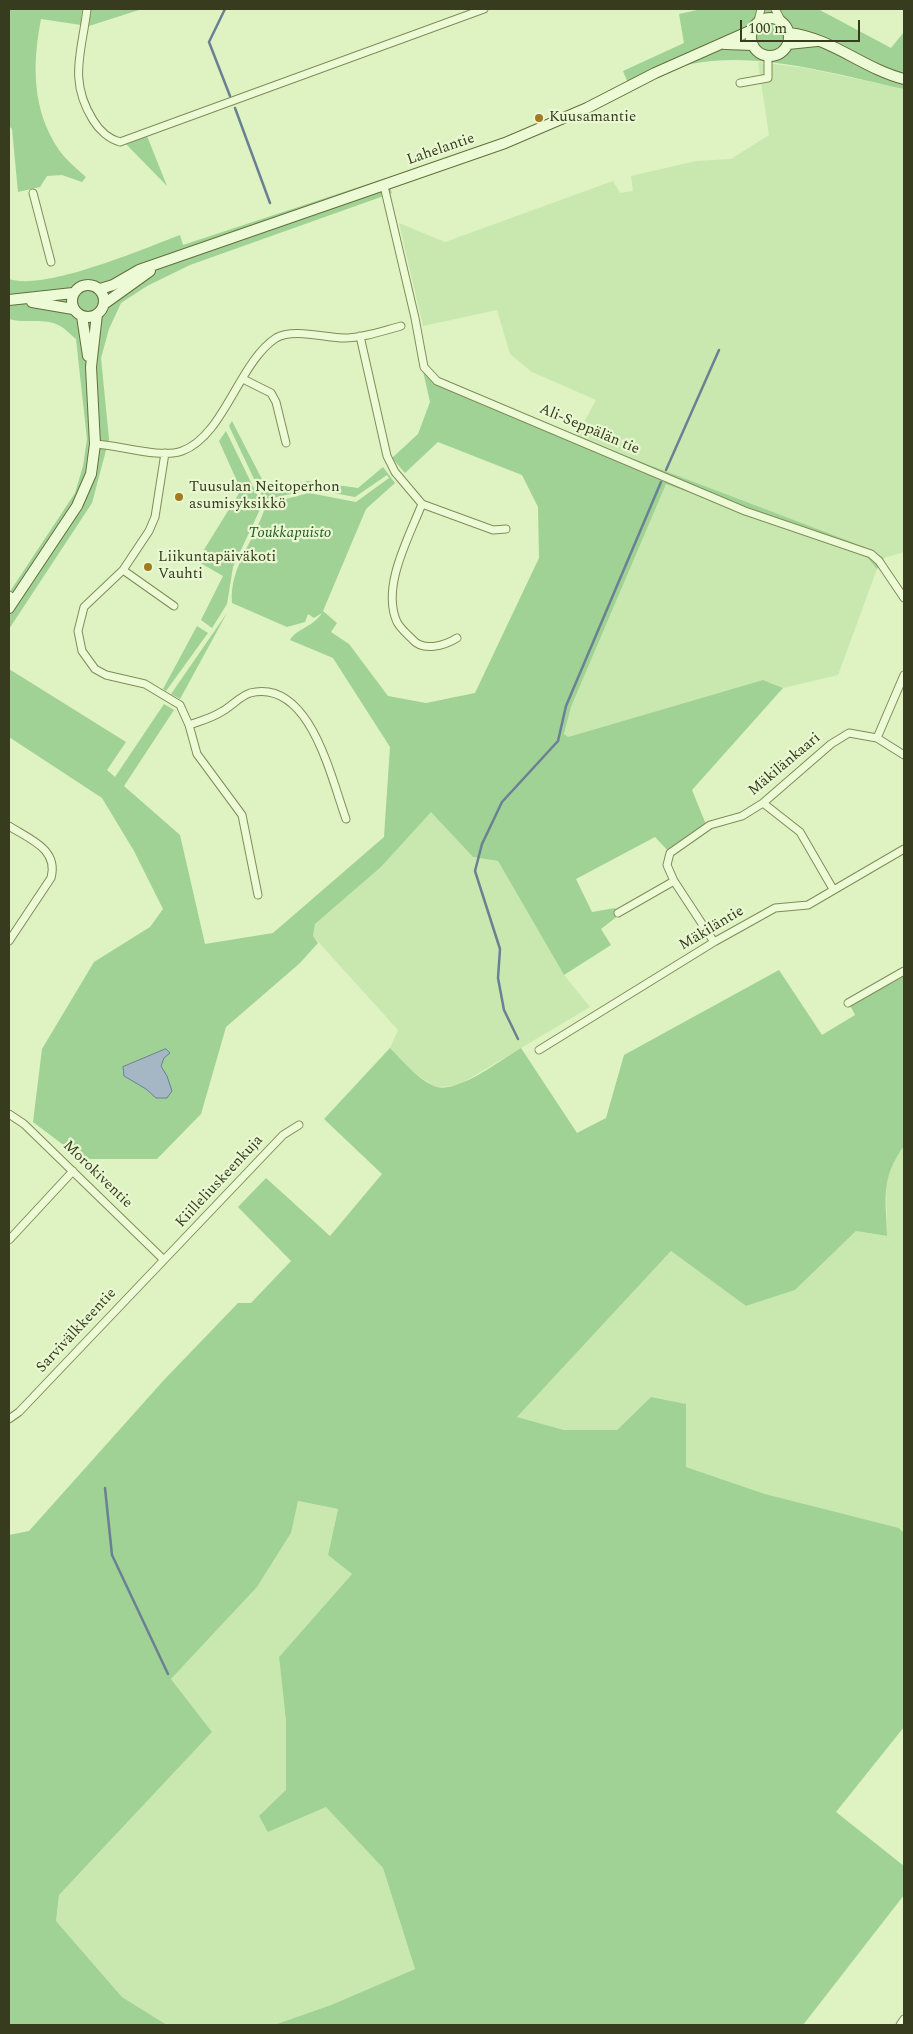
<!DOCTYPE html>
<html>
<head>
<meta charset="utf-8">
<style>
	body { margin:0 }
	#map { position:relative; width:913px; height:2034px; overflow:hidden; background:#def2c2; font-family:Spectral,serif }
	canvas { display:block }
	.frame { position:absolute; inset:0; border:10px solid #363c1d; pointer-events:none }
	.scale { position:absolute; left:740px; top:20px; width:120px; height:22px; box-sizing:border-box; border:2px solid #363c1d; border-top:0; padding-left:6px; font-size:15px; line-height:18px; white-space:nowrap; color:#363c1d; -webkit-text-stroke:4px #e9f8d2; paint-order:stroke }
</style>
</head>
<body>
<div id="map">
<canvas width="913" height="2034"></canvas>
<div class="frame"></div>
<div class="scale">100 m</div>
</div>
<script>
const ctx = document.querySelector('canvas').getContext('2d');
ctx.lineJoin = 'round';
function fill(path, color) {
  ctx.fillStyle = color;
  ctx.fill(path, 'evenodd');
}
function strokePath(path, color, width, dash) {
  ctx.strokeStyle = color;
  ctx.lineWidth = width;
  ctx.lineCap = dash ? 'butt' : 'round';
  ctx.setLineDash(dash || []);
  ctx.stroke(path);
}
function write(font, color, halo, rows, align = 'center') {
  ctx.font = font + ' Spectral,serif';
  ctx.lineWidth = 4.5;
  ctx.setLineDash([]);
  ctx.textBaseline = 'middle';
  ctx.strokeStyle = halo;
  ctx.fillStyle = color;
  for (const [text, x, y, turn = 0] of rows) {
    ctx.save();
    ctx.translate(x, y);
    ctx.rotate((+turn || 0) * Math.PI / 180);
    ctx.textAlign = isNaN(turn) ? turn : align;
    if (halo) ctx.strokeText(text, 0, 0);
    ctx.fillText(text, 0, 0);
    ctx.restore();
  }
}
fill(new Path2D(`
	M758,62L806,68L904,89V552L884,558L870,549L576,437L596,400L532,372L510,354L497,310L423,326L399,223L445,242L613,181L620,193L633,191L631,176L696,161L731,159L769,135Z
	M666,483L866,556L877,569L838,675L783,688L763,680L568,737L564,735L571,707Z
	M431,811L473,857L498,861L564,975L590,1007L457,1086L436,1087L415,1074L390,1048L398,1030L313,936L315,924L381,867Z
	M904,1146V1533L899,1528L765,1494L686,1467L685,1404L651,1397L617,1430H564L517,1417L671,1251L746,1306L795,1290L856,1231L887,1236L886,1180L895,1158Z
	M297,1501L338,1509L328,1555L352,1574L279,1657L286,1721V1790L268,1832L326,1806L383,1868L415,1969L331,2005L274,2025H167L122,1997L56,1921L59,1895L212,1732L171,1679L257,1587L291,1533Z`), '#c9e8af');
fill(new Path2D(`
	M9,9H82L81,25L41,19C32,65 32,110 59,150C66,160 77,169 86,177L82,182L62,175L47,176L40,187L18,192L12,129L9,126Z
	M90,9H142L89,26Z
	M702,9H818L891,48L904,32V89C840,75 756,50 691,64C670,69 650,81 631,90L623,71L684,43L679,14Z
	M147,136L167,186L126,144Z
	M386,178L392,193L190,265L147,286L121,303L109,329L101,358L109,439L92,503L9,629V593L75,493L83,466L87,439L76,339C71,335 66,329 60,326C45,317 25,324 9,319V279C45,291 143,249 180,235L183,245Z
	M423,371L576,437L870,549L884,558L877,569L866,556L666,484L571,707L564,734L568,737L763,680L783,688L692,790L707,827L670,853L655,837L576,879L592,912L615,908L619,915L601,929L611,945L564,975L498,861L473,857L431,812L381,867L315,924L313,936L318,943L300,963L226,1027L201,1114L157,1159H82L33,1122L42,1049L94,962L150,927L163,909L134,851L102,798L9,737V669L126,742L107,770L115,777L164,704L174,710L124,786L180,835L205,944L273,933L384,837L390,747L333,658L290,640C297,628 312,628 322,613L314,618L308,614L305,622L287,627L232,603C229,566 257,538 266,504L309,493L356,502L389,478L387,475L355,497L312,489L264,500L229,426L232,421L267,489L308,481L358,488L383,467L395,483L366,509L323,611L337,623L331,632L349,644L388,696L426,703L475,693L539,558L538,507L522,475L438,442L405,473L392,458L418,434L430,402Z
	M226,431L262,505L233,567L227,604L212,628L201,620L223,576L197,561L241,490L219,441Z
	M227,613L180,699L171,694Z
	M197,626L208,633L166,691L163,689Z
	M779,970L822,1035L855,1015L850,1005L904,976V1146C880,1179 886,1198 887,1236L856,1231L795,1290L746,1306L671,1251L517,1417L564,1430H617L651,1397L686,1404V1467L765,1494L899,1528L904,1533V1727L836,1812L904,1866V1895L803,2025H274L331,2005L415,1969L383,1868L326,1807L268,1832L259,1816L286,1790V1721L279,1657L352,1574L328,1555L338,1509L298,1501L291,1533L257,1587L171,1679L212,1732L59,1895L56,1921L122,1997L167,2025H9V1535L29,1531L163,1381L238,1303H251L291,1261L238,1207L266,1178L330,1236L382,1174L324,1119L390,1048C404,1062 416,1078 434,1086C455,1096 502,1059 521,1048L577,1133L606,1118L624,1055Z`), '#a0d195');
const water = new Path2D(`
	M166,1049L170,1053L164,1058L161,1066L167,1076L172,1091L167,1098H156L146,1089L124,1076L123,1067Z`);
fill(water, '#a5b7c4');
strokePath(water, '#6a8193', 1);
strokePath(new Path2D(`
	M225,9L209,42L230,96
	M235,108L270,203
	M666,470L719,350
	M518,1039L504,1010L498,978L500,949L475,871L482,844L502,802L558,741L566,706L661,482
	M105,1488L112,1555L168,1674`), '#6a8193', 2.5);
const street = new Path2D(`
	M87,9C82,52 68,80 93,120C99,130 109,139 120,142L484,9
	M775,9L781,20
	M758,21L761,9
	M740,83L768,78V56
	M384,186L415,318L424,367L437,381L745,511L871,554L879,561L904,598
	M33,193L51,262
	M360,336L387,456L395,472L422,504L493,530L506,529
	M243,379L271,393L276,402L286,443
	M95,444C119,445 160,459 182,451C224,436 239,362 276,338C293,328 326,338 344,338C363,338 382,331 401,326
	M165,453L155,517L149,531L123,570L84,607L78,631L82,651L95,669L106,675L145,684L180,705L189,725L197,754L242,815L258,895
	M422,504C409,537 381,587 397,622C400,628 407,634 412,639C423,652 444,646 457,638
	M123,570L174,606
	M9,595L15,599
	M189,725C200,721 212,718 221,712C231,707 240,696 250,693C310,678 331,778 346,819
	M877,738L904,675
	M763,803L800,832L833,889
	M9,826C29,839 59,849 51,878L9,941
	M618,913L674,881
	M714,942L674,881L667,865L670,853L710,825L742,816L763,803L831,744L849,733L877,738L904,755
	M848,1003L904,971
	M539,1050L714,942L775,908L808,905L904,849
	M9,1114L24,1124L163,1259
	M9,1240L73,1171
	M9,1419L19,1412L283,1135L299,1125
	M900,2025L904,2019`);
const secondary = new Path2D(`
	M751 37a19 19 0 1 1 38 0a19 19 0 1 1-38 0Z
	M789,33C832,38 864,69 904,79
	M725,44L753,45
	M788,44L817,41
	M72 301a16 16 0 1 1 32 0a16 16 0 1 1-32 0Z
	M100,289L113,285L139,270L505,143L587,108L655,73L752,30
	M9,300L73,293
	M32,302L73,309
	M104,304L150,271
	M82,316L88,356
	M9,608L77,506L91,474L95,444L91,367L97,314`);
strokePath(street, '#818d57', 9);
strokePath(secondary, '#646f3b', 12);
strokePath(street, '#ecfbd6', 7);
strokePath(secondary, '#ecfbd6', 10);
for (const [x, y, r, color] of [
	[539,118,5,"#a17a22"],
	[179,497,5,"#a17a22"],
	[148,567,5,"#a17a22"]
]) {
  const dot = new Path2D();
  dot.arc(x, y, r, 0, 2 * Math.PI);
  ctx.fillStyle = color;
  ctx.fill(dot);
  strokePath(dot, '#e9f8d2', 2);
}
write('15px', '#363c1d', '#e9f8d2', [
	["Kuusamantie",549,118],
	["Tuusulan Neitoperhon",189,488],
	["asumisyksikkö",189,505],
	["Liikuntapäiväkoti",158,558],
	["Vauhti",158,575]
], 'left');
write('15px', '#363c1d', '#e9f8d2', [
	["Lahelantie",441,150,-19],
	["Ali-Seppälän tie",589,430,23],
	["Mäkilänkaari",785,765,-40],
	["Mäkiläntie",712,929,-31],
	["Morokiventie",97,1175,44],
	["Kiilleliuskeenkuja",220,1182,-47],
	["Sarvivälkkeentie",77,1331,-47]
]);
write('italic 15px', '#245a22', '#e9f8d2', [
	["Toukkapuisto",290,534]
]);
</script>
</body>
</html>
